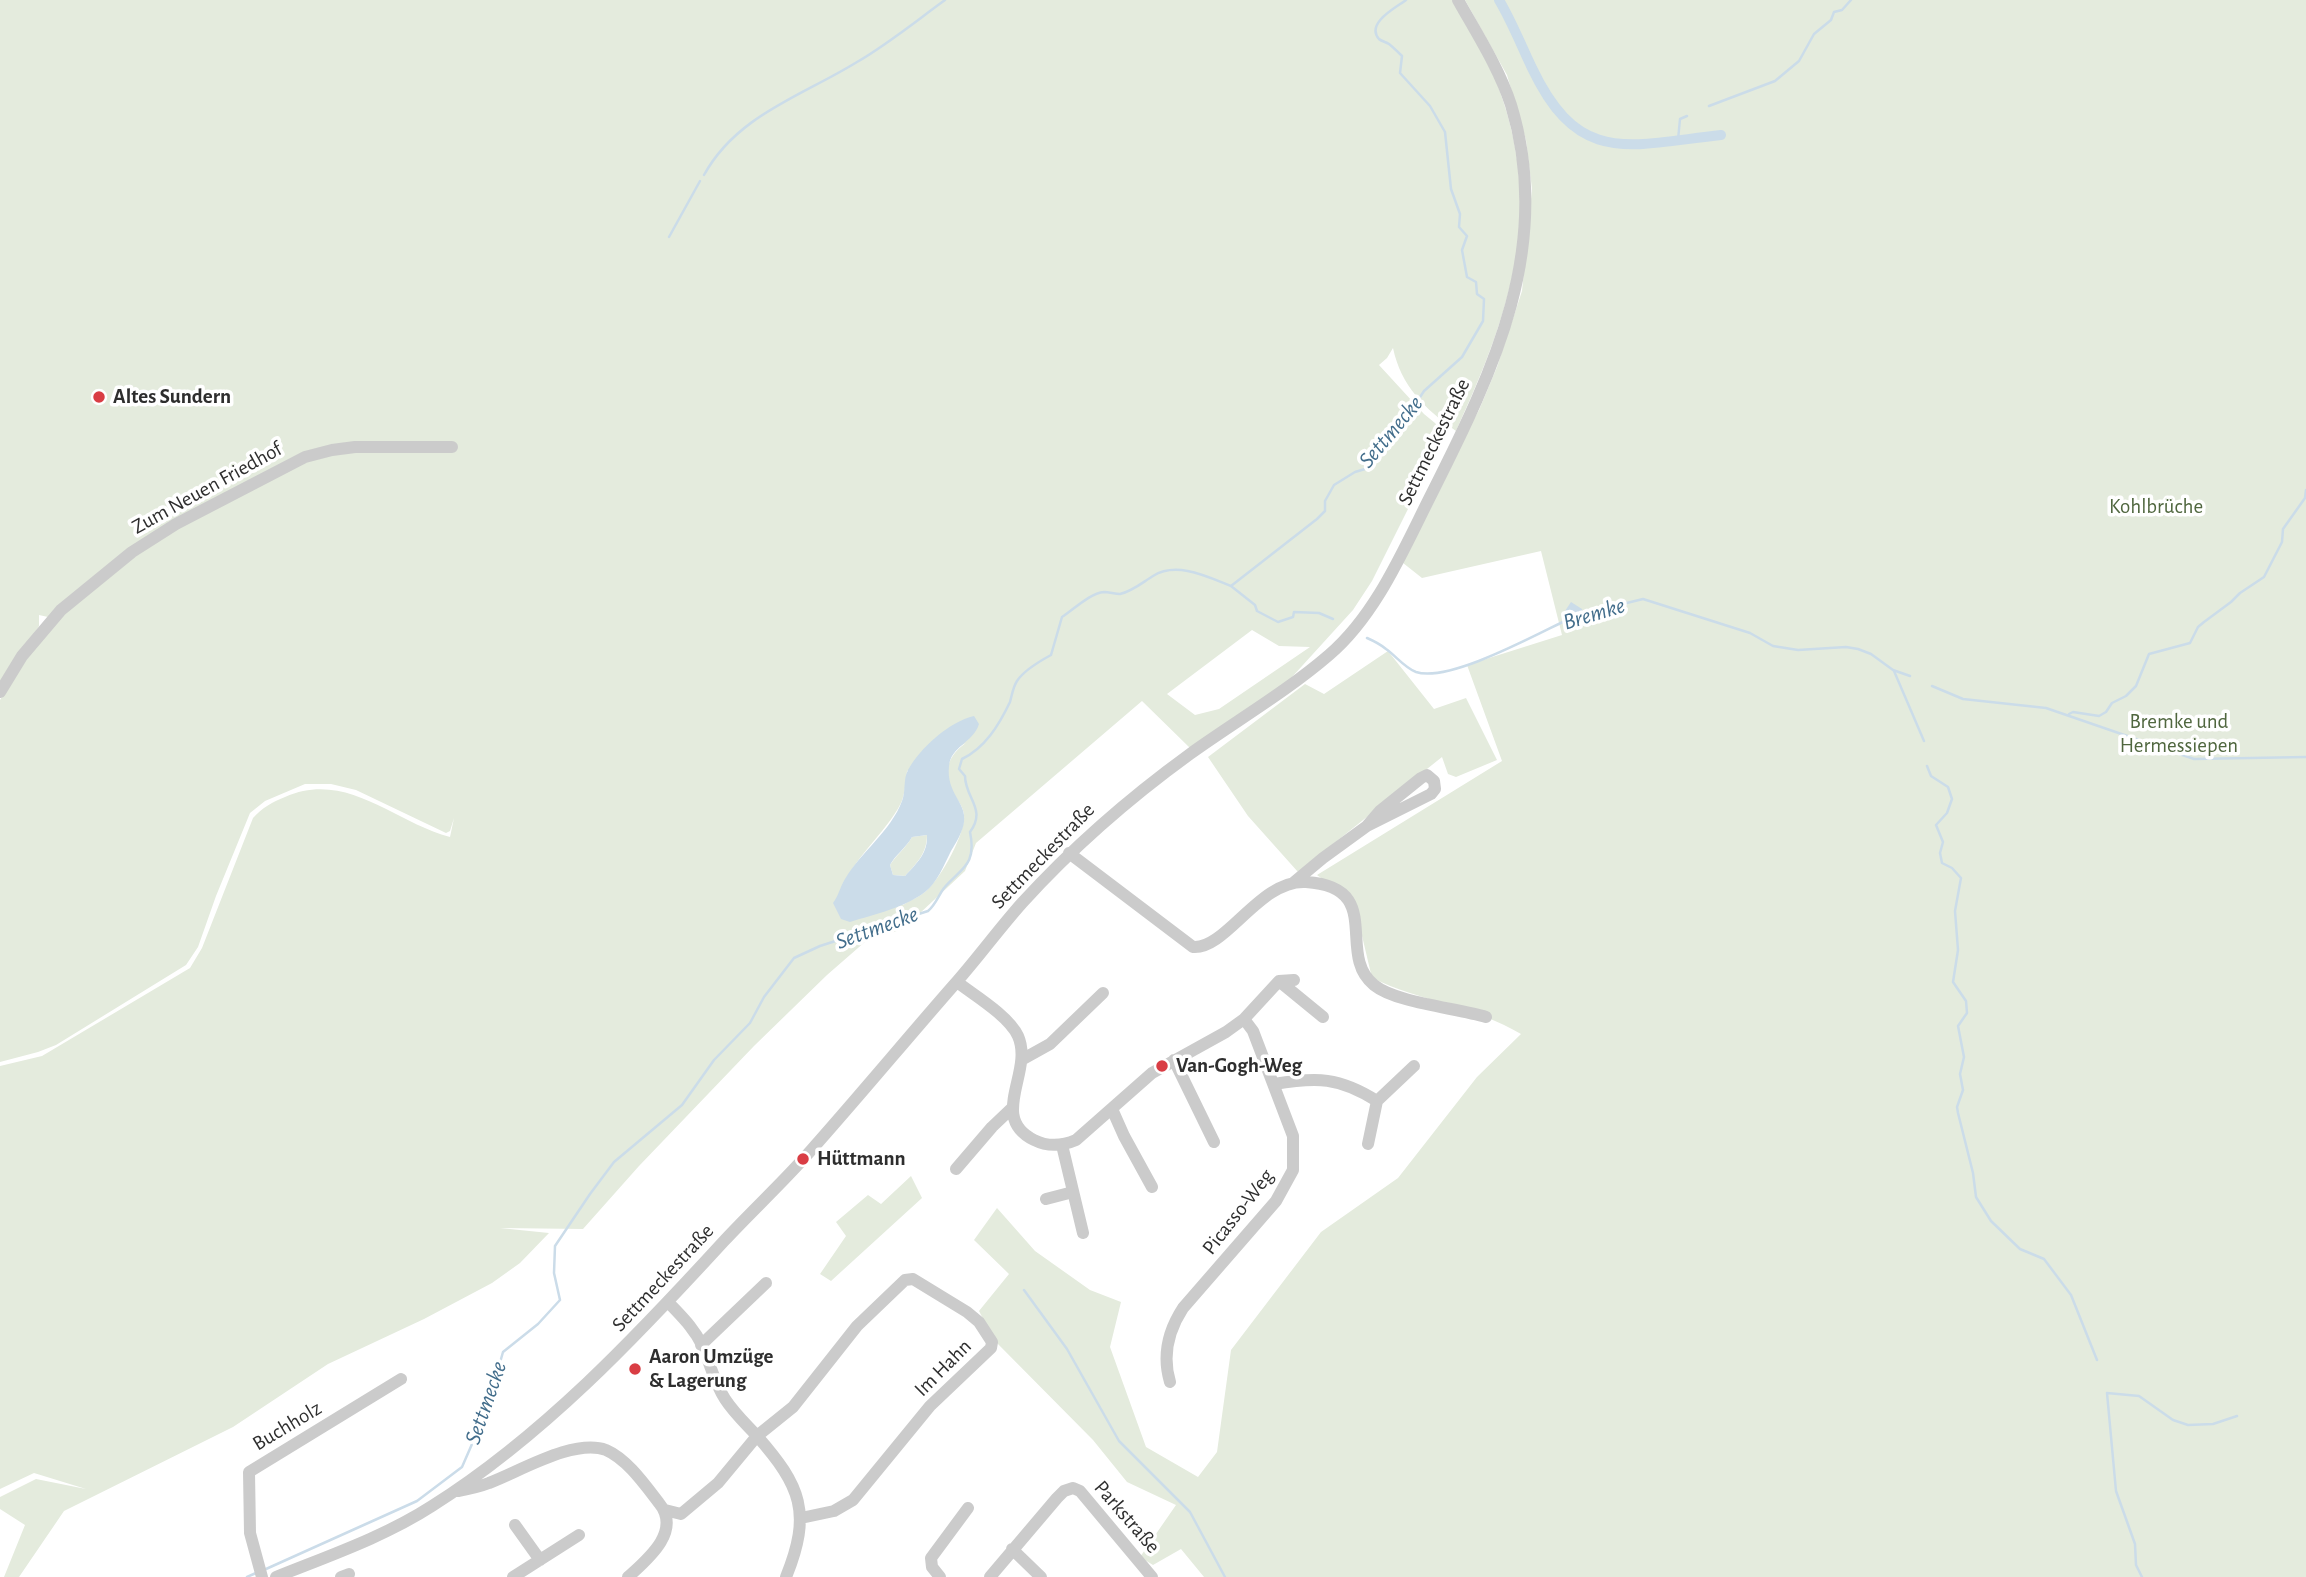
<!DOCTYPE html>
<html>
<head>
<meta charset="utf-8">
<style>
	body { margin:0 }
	canvas { display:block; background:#fff }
</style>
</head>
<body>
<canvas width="2306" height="1577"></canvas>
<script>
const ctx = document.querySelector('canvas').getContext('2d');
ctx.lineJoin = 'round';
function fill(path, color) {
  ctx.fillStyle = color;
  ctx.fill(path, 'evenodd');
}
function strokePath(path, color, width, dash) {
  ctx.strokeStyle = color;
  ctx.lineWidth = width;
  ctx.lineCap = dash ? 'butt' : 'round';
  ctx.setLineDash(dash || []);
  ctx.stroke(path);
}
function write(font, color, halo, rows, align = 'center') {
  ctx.font = font + ' "Alegreya Sans",sans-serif';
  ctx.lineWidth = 7;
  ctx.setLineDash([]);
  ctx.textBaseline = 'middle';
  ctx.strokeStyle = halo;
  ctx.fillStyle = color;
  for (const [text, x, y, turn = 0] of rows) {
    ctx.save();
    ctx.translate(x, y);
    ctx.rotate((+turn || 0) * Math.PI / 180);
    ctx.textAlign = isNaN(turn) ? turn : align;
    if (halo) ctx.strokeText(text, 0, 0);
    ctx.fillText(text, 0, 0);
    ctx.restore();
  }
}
fill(new Path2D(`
	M0,0H1453C1466,25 1483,49 1494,76C1547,207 1512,309 1456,431C1425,409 1401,386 1393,348L1387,358L1379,365L1424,414L1435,423L1439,428L1442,441L1372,581L1353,610L1282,688L1190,748L1142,701L976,843L965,871L903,929L866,941L827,975L754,1046L639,1166L583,1229L500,1228L549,1233L520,1263L492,1283L424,1319L328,1364L233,1427L64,1511L19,1577H4L25,1525L0,1509V1497L36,1479L86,1489L34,1473L0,1489V1066L42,1056L190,968L202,948L253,818C262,808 272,802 285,797C347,770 393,822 450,837L454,818L450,831L446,833L356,790L331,784H305L265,801L250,813L216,896L198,947L186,965L56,1045L38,1052L0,1062V700L14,676L57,619L39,615V626L0,687ZM1252,630L1279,646L1310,647L1219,709L1195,715L1167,694ZM966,743C952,752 943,768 949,785C952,795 962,802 964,814C966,833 941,878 926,891C920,897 910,900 903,905L841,893C848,863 886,833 901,803C905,794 906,781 907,771Z
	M1465,0H2306V1577H1204L1181,1549L1153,1565L1140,1557L1176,1505L1127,1482L1093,1440L994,1340L979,1311L1009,1274L974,1240L997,1208L1035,1251L1090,1290L1121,1302L1110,1347L1146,1447L1198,1477L1217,1452L1231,1350L1321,1232L1398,1178L1477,1077L1521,1034C1476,1007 1420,1001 1372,978L1354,902L1317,875L1502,761L1467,665L1562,635L1541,551L1422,578L1398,559L1479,410L1497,367L1522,291L1532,189L1526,140L1507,75Z
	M1388,651L1434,709L1466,698L1497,760L1456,777L1448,774L1442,757L1298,872L1248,816L1208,757L1305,684L1324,694Z
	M927,835C927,853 917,863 905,876L893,875L890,865C896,855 906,848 912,837Z
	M911,1176L922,1198L831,1281L820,1274L846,1236L836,1222L868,1195L881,1204Z`), '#e4ebdd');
fill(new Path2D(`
	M1571,602L1582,609L1585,622L1579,630L1569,625L1565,611Z
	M974,716L979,724C973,743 951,746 949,766C946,794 967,802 964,822C963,831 956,843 951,851C944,865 937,883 925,892C904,908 875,914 850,922L841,919L833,903C839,895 840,887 845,879C860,853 891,831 902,801C906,791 903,779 908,770C921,747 949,722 974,716ZM927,835C928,853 917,863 905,876L893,875L890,865C895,855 906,848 912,837Z`), '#cbdce9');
strokePath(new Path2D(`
	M1709,106L1775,81L1799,61L1814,34L1831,20L1834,12L1842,10L1851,0
	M1678,140L1680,119L1687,116
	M704,175C737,115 802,96 857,62C888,44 916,21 945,0
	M669,237L700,181
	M1231,586L1255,605L1257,611L1278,622L1293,617L1294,612L1319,613L1333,619
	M1582,614L1643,599L1750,633L1773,646L1798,650L1846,647L1858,649L1871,654L1893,670L1910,676
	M1367,638C1374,641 1380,644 1386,649C1396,656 1405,668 1416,672C1449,683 1537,634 1569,619
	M1894,671L1924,741
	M1932,686L1963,699L2046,708L2194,759L2306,757
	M2069,714L2073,712L2099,716L2106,712L2112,703L2126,696L2136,686L2149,654L2190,643L2198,627L2204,622L2231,602L2240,593L2264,577L2282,542L2283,529L2305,498L2306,490
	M1927,766L1931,776L1948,787L1952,799L1947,813L1936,825L1943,842L1940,853L1942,863L1952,868L1961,878L1955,911L1958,950L1953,982L1966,1001L1967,1013L1958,1026L1964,1057L1960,1074L1963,1090L1957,1107L1958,1113L1973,1173L1976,1197L1991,1221L2020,1249L2044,1259L2071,1295L2097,1360
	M1024,1290L1067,1349L1119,1441L1190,1512L1225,1577
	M266,1569L417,1501L462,1467L486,1412L503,1352L538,1324L560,1300L554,1273L555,1246L590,1194L614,1162L682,1105L714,1060L750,1023L764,997L794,958L820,946L928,911C936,904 938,896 944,888C961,868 977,866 970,832C987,809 965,798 965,776L959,769L962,759C985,748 999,725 1010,702C1012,695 1013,687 1017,681C1024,670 1040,661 1051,655L1062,617C1073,610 1090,593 1104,592C1109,592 1115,594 1120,594C1133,591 1143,582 1153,576C1177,561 1208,577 1231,586L1317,519L1325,511V501L1334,485L1355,472L1365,469L1372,462L1374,452L1413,408L1424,391L1462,357L1483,321L1484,299L1477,294L1476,282L1467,277L1462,250L1467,236L1459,227L1460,214L1451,189L1445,132L1430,106L1400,73L1402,56C1398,52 1394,48 1389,44C1386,42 1381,41 1379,39C1365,23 1397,7 1406,0
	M247,1577L256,1573
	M2142,1577L2136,1565L2135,1544L2116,1491L2107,1393L2139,1396L2173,1420L2188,1425L2213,1424L2237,1416`), '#cbdce9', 2.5);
strokePath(new Path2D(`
	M1499,0C1512,22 1521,45 1532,68C1579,167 1629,145 1721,135`), '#cbdce9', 10);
strokePath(new Path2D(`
	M0,692L22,656L61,610L132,552L176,524L305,457L332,450L355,447H452
	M1069,853L1193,947C1226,950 1260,879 1306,882C1386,887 1335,954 1374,985C1396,1003 1457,1008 1486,1017
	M1293,883L1323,858L1367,826L1380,811L1421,778L1427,775L1434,781L1435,789L1431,794L1367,826
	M1279,981L1323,1017
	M957,982C974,995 1009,1016 1018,1036C1034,1072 988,1117 1034,1140C1048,1147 1062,1146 1076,1140L1152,1073L1226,1032L1244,1019L1279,981L1294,980
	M1023,1059L1050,1044L1103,993
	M1174,1060L1214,1142
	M1274,1084C1317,1077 1339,1077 1377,1101L1368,1144
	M1377,1101L1414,1066
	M1112,1109L1124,1136L1152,1187
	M1062,1145L1083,1233
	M956,1169L992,1127L1012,1108
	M1046,1199L1073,1192
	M669,1303C681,1316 694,1328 702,1345C710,1363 714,1382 725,1399C734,1413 746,1424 757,1436C801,1486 812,1513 786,1577
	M701,1345L766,1283
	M1170,1382C1162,1355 1168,1331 1183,1308L1276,1201L1293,1170V1136L1253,1031L1244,1019
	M458,1491C469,1489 479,1487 489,1483C519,1472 574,1438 606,1450C627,1459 645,1485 659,1503C682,1531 648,1559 628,1577
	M665,1510L681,1514L718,1483L757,1436L793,1407L857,1326L905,1280L913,1279L967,1312L979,1322L992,1342L991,1348L930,1406L853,1500L834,1511L801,1518
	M515,1525L540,1560
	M1012,1549L1041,1577
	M262,1577L250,1533L249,1472L401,1379
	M276,1577C328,1556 384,1537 432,1506C543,1436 636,1337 724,1241C751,1212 780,1185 806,1156C856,1100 904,1042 953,986C977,959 998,930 1022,903C1073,847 1128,799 1190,754C1236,721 1286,692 1329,655C1377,614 1404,548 1432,493C1494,370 1554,245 1511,105C1499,68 1477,34 1458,0
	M341,1577L349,1574
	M513,1577L579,1535
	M940,1577L932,1567L931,1558L968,1508
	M990,1577L1057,1498L1064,1491L1073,1488L1080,1491L1152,1577`), '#cbcbcb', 12);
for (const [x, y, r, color] of [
	[99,397,7,"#d93d44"],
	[1162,1066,7,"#d93d44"],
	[803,1159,7,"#d93d44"],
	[635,1369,7,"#d93d44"]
]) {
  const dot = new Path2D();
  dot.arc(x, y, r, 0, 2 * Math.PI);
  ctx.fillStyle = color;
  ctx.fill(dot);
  strokePath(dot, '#fff', 2.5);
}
write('bold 21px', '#2e2e2e', '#fff', [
	["Altes Sundern",113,397],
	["Van-Gogh-Weg",1176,1066],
	["Hüttmann",817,1159],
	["Aaron Umzüge",649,1357],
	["& Lagerung",649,1381]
], 'left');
write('21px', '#2e2e2e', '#fff', [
	["Settmeckestraße",1434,442,-64],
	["Zum Neuen Friedhof",207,488,-29],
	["Settmeckestraße",1043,856,-46],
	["Picasso-Weg",1238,1212,-52],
	["Settmeckestraße",663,1278,-47],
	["Im Hahn",943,1368,-45],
	["Buchholz",287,1426,-31],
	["Parkstraße",1127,1517,49]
]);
write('21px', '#50673f', '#fff', [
	["Kohlbrüche",2156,507],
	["Bremke und",2179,722],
	["Hermessiepen",2179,746]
]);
write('italic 23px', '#426d8b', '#fff', [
	["Settmecke",1391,432,-50],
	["Bremke",1594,614,-17],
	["Settmecke",877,928,-20],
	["Settmecke",486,1403,-71]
]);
</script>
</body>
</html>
